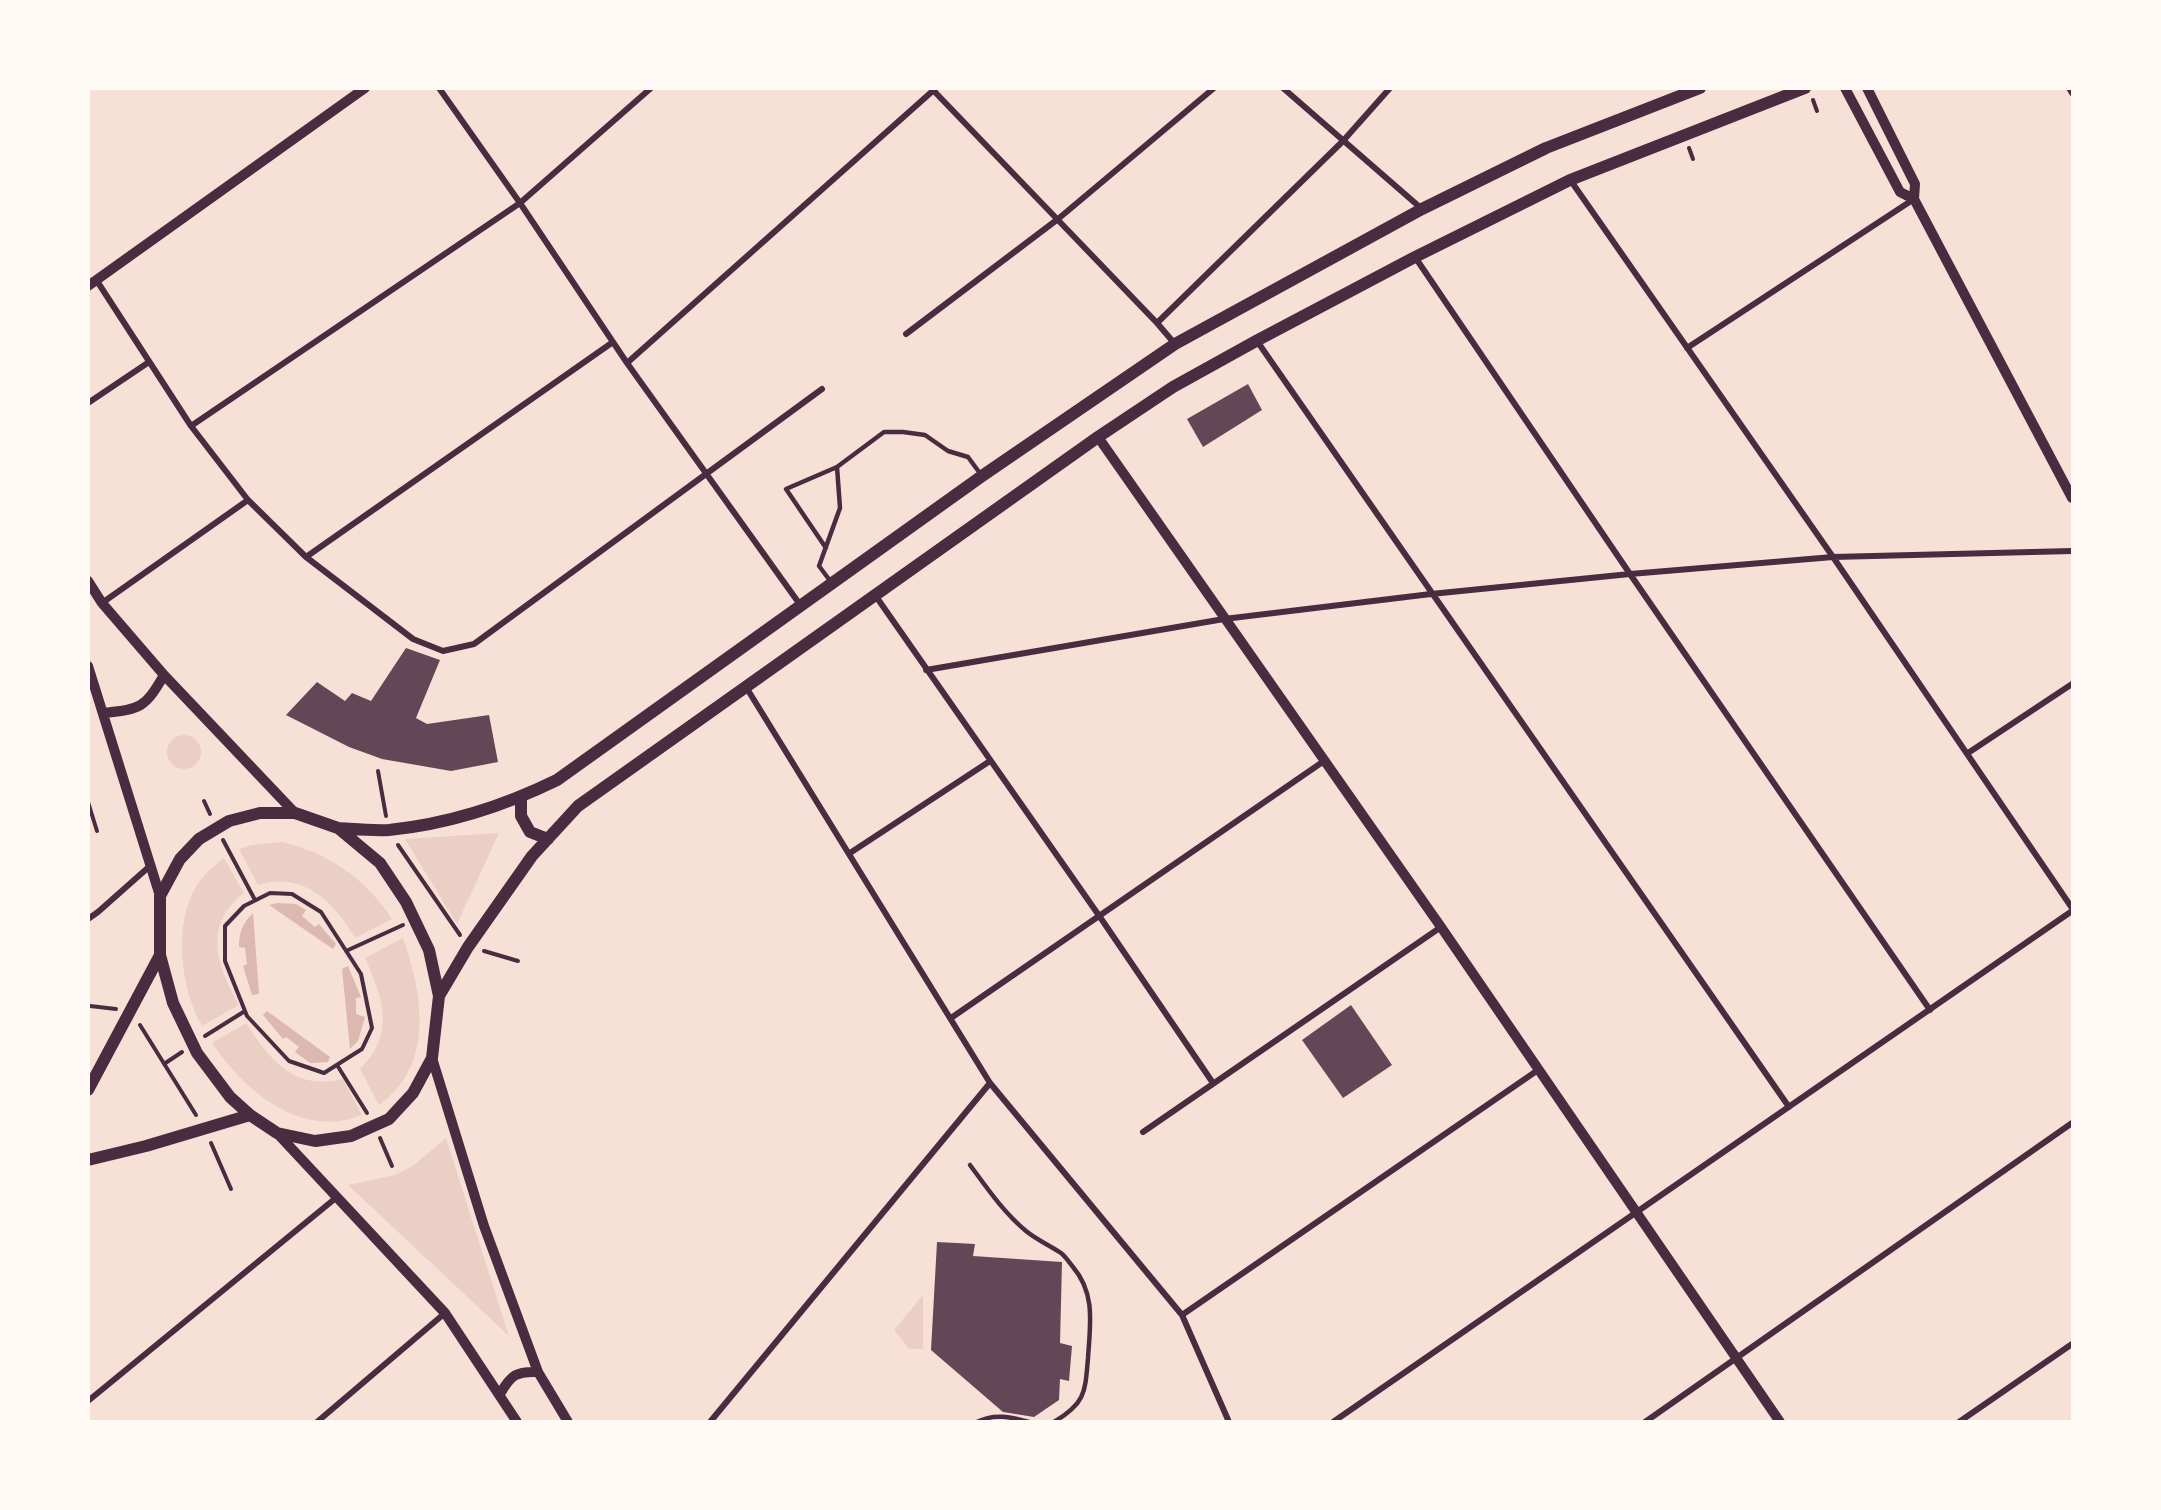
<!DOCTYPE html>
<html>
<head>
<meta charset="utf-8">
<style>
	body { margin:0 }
	#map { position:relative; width:2161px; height:1510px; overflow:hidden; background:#f7e1d7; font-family:"Titillium Web",sans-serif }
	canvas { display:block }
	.frame { position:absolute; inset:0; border:90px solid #fffaf5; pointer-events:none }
</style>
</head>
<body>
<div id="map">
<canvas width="2161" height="1510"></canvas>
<div class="frame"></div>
</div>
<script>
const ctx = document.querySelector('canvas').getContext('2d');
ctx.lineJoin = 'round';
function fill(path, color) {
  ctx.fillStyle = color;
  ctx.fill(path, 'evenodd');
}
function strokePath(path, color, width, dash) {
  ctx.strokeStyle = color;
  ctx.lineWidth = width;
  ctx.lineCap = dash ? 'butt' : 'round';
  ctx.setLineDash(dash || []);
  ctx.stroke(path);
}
fill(new Path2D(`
	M167 752a17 17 0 1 1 34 0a17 17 0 1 1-34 0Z
	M499,833L457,924L405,839Z
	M282,842C329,853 366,879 392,919L355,938C334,902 303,871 258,885L239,849L251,845Z
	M224,858L244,893C202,926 217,965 239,1005L202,1026C181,990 174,930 193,892C200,878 212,867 224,858Z
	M403,938C423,995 435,1065 379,1105L360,1069C396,1034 383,999 365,958Z
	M246,1023C270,1060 294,1091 343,1079L362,1115C302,1140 244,1091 212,1043Z
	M446,1138L509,1336L348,1185L395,1175L414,1165Z
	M923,1295V1349H909L894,1330Z`), '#ebcfc5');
fill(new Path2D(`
	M277,903L296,904L306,910L302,916L315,927L319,924L336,944L333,949L269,905Z
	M253,913L259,994L252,995L243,966L247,964L245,948L239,947C239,932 242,924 253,913Z
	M348,966L361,997L356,998V1014L365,1017L358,1041L350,1049L342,969Z
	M267,1011L330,1057L328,1062L310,1063L295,1052L299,1047L286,1037L283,1039L263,1015Z`), '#dcb8b0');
fill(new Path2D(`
	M1248,384L1262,410L1203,447L1187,419Z
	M406,648L440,660L416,718L427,724L489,715L498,762L451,771L382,759L349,747L286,715L317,682L345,701L352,693L371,701Z
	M1351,1005L1392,1065L1343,1098L1302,1040Z
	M937,1242L975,1244L973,1256L1062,1262L1060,1343L1072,1346L1069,1381L1060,1379L1059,1400L1034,1417L1003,1412L931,1350Z`), '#644757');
strokePath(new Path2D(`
	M1813,100L1817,111
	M1689,148L1693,159
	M378,771L386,816
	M204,801L210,814
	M88,802L97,831
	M223,840L255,900
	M398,845L460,935
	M270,893L292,894L321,912L361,974L372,1028L362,1049L324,1073L289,1061L247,1016L225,961V926L244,906Z
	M346,951L403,925
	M484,951L518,961
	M90,1006L116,1009
	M140,1025L196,1115
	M205,1036L245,1011
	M164,1064L182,1052
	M337,1065L367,1113
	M380,1138L392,1166
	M211,1143L231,1189`), '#4a2c40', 4);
strokePath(new Path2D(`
	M826,548L786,489L837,467
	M831,582L819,566L840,508L837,467L884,432H903L925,435L948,451L968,457L982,476
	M970,1165C987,1188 1004,1213 1026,1231C1037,1240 1049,1245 1061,1253C1065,1256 1069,1262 1073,1267C1096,1294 1090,1325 1088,1358C1085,1392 1086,1403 1054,1422
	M977,1422C994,1413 1011,1417 1029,1422`), '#4a2c40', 4.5);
strokePath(new Path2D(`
	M439,88L520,203L627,363L801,606
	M1283,88L1422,209
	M2069,88L2072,93
	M932,89L1157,323L1175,344
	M1571,181L1833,557L2072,908
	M1415,257L1630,574L1930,1010
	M97,281L191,426L248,500L306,557L413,639L443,651L474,644L822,389
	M1157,323L1343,141L1390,88
	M906,334L1058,219L1214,88
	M1257,341L1789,1107
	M1687,348L1914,199
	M627,363L936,88
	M88,403L149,362
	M191,426L520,203L651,88
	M306,557L613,342
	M875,595L1100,917L1213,1083
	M102,603L248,500
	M926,670L1224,619L1431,594L1630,574L1833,557L2072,551
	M746,687L990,1083L1182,1315L1229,1422
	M1968,753L2072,684
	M850,853L990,761
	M88,919L98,912L151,865
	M951,1018L1324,761
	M1143,1132L1441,927
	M1182,1315L1538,1070
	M88,1401L337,1197
	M317,1422L445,1313
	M710,1422L990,1083
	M1333,1422L2072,911
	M1645,1422L2072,1123
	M1959,1422L2072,1344`), '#4a2c40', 6);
strokePath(new Path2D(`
	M1845,88L1900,192L1914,199
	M1867,88L1915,184L1914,199L2072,498
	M88,286L365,88
	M1098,437L1441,927L1780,1422
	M88,581L102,603L164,675L295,813
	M88,666L160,896
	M104,713C141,709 145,708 164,675
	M432,1058L484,1226L538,1372L568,1422
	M277,1133L445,1313L517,1422
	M500,1394C511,1375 516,1371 538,1372`), '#4a2c40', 10);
strokePath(new Path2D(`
	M521,798V816L530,832L548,839
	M260,813H295L338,828L380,863L406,902L429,950L439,996L432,1058L413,1093L389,1119L351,1136L315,1141L277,1133L250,1115L230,1097L197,1053L173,1003L160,955V896L180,859L199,839L229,821Z
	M338,828C354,829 372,831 389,830C448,824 504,806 557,780L982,476L1175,344L1422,209L1546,148L1700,88
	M439,996L468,947L532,856L578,806L1098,437L1173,387L1256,341L1415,257L1570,180L1805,88
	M88,1090L160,955
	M88,1160L146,1146L250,1115`), '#4a2c40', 12);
</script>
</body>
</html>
